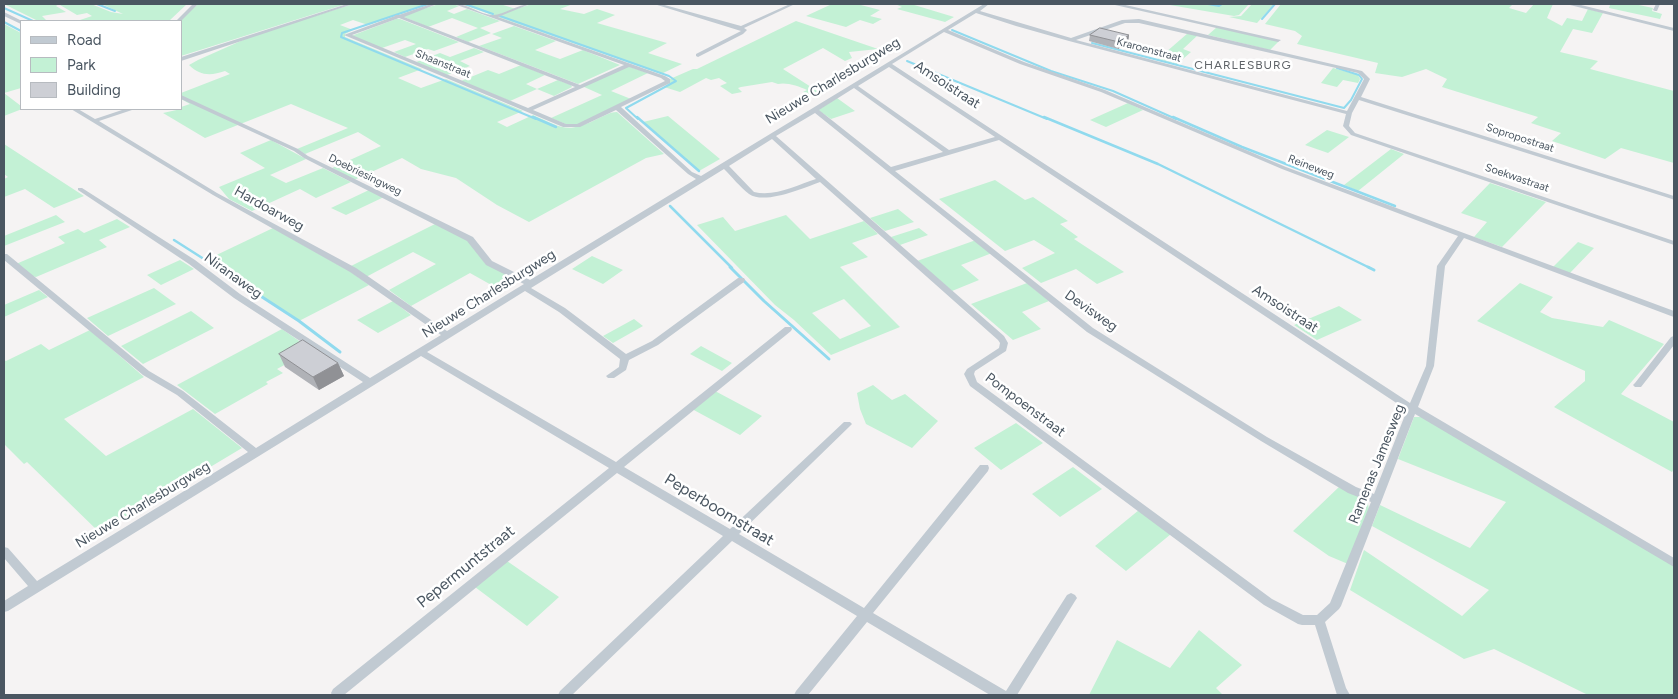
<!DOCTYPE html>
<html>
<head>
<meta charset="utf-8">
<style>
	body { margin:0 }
	#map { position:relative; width:1678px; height:699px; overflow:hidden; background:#f5f3f3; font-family:Figtree,sans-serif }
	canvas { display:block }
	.frame { position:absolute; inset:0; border:5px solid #4a5661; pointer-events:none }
	.legend { position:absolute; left:20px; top:20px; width:162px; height:90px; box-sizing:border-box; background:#fff; border:1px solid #b7bbc0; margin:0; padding:6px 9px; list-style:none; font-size:15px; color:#4a5661 }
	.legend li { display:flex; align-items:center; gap:10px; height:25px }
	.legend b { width:25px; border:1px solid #b7bbc0 }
</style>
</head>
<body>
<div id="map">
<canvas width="1678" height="699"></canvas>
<div class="frame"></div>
<ul class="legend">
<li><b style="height:6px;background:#c1cad2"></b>Road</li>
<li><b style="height:14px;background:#c3f1d5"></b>Park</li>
<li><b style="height:14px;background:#cdcfd5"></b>Building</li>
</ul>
</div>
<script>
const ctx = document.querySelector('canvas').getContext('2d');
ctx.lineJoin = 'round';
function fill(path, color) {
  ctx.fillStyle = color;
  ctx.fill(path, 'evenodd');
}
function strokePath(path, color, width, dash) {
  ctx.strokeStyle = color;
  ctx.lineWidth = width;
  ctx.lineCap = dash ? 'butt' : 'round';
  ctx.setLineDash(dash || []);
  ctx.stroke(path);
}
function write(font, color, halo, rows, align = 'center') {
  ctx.font = font + ' Figtree,sans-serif';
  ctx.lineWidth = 5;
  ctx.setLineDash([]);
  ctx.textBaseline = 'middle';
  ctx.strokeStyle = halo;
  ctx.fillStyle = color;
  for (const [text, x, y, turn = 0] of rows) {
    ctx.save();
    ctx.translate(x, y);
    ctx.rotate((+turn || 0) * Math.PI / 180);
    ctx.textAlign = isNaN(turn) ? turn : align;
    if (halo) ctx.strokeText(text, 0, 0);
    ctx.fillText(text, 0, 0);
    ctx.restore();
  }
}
fill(new Path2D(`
	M4,4H59L56,6L66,12L42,16L46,20L38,21Z
	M62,4H91L111,12L123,14L102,4H187L169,21H83L80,20L92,16L87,13L77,15L60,5Z
	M198,4H346L181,56V21H179Z
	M353,4H431L368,25L353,20L340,25L353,30L345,34V37L422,69L398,78L421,88L446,79L523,111L497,122L507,127L533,115C561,127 566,134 595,120C602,117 609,112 617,112L664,154L646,158L529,222L497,205L456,178L421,169L402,158L354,180L332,168L381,146L358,132L305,154L297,149L348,128L291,104L205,138L163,113L181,109V107L190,104L181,99V93L230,74L225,71C211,76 200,76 189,65L198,60L252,36Z
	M439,4H452L459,6L447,11L454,14L467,9L500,21L480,28L491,33L468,42L456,37L478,28L452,18L428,27L404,17V15Z
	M461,4H500L516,9L532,4H573L560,9L584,14L597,9L615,15L597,23L667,43L648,53L682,64L661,74Z
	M832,4H857L880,10L870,16L882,19L873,24L860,20L846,27L806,16Z
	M895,4H911L954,17L945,22L897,9L902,7Z
	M1164,4H1249L1239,15L1234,16Z
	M1252,4H1274L1257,23L1229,17L1241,16Z
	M1281,4H1513L1509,8L1526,13L1534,4H1553L1547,18L1562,26L1567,18L1582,21L1588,9L1603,13L1592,33L1573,29L1560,52L1598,61L1590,69L1674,91V163L1621,148L1605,159L1552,141L1561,133L1531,123L1538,117L1442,87L1447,79L1426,69L1402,77L1375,73L1378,63L1297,44L1302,36L1295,31L1265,24Z
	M1602,4H1634L1653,8L1652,11L1662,14L1660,19L1609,8L1610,5Z
	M396,19H400L459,42L434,51L428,49L405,57L394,52L416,44L405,40L382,48L351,36Z
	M796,21L878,49L849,52L852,58L845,61L823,48L783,69L822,94L816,97L803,92L807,90C799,86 786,82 778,84L772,82L741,87L738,88L742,92L732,94L720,86L727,83L719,78L711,80L706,78L680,92L664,87L670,82V79L693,69H697Z
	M4,24L21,33V88L4,93L21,106L22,109L4,116Z
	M514,26L556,41L535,50L560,59L583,50L620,65L578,84L479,46L502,38L492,34Z
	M1217,27L1279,41L1270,50L1208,35Z
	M1188,33L1198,35L1183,49L1191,52L1177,64L1158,59Z
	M474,48L484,52L460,61L470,66L447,75L416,62L440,53L450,57Z
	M521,65L545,75L526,84L537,89L558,80L571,85L572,87L554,96L537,89L510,101L461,81L488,70L499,74Z
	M624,67H630L648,73L611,91L631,99L578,125H568L551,118L602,95L582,86Z
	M1333,68L1358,75L1360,79L1358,83L1343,80L1337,87L1321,83Z
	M837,98L855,111L831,119L818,110Z
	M1128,103L1143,110L1106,127L1090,120Z
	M668,116L720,159L699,171L643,122Z
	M1327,130L1349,137L1328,153L1305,145Z
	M271,140L306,159L270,175L286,183L323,168L351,182L316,198L300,189L252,211L229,199L219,187L265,168L240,153Z
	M4,144L84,196L54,208L25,189L4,197V179L8,177L4,174Z
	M1391,149L1404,154L1358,191L1344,185Z
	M995,180L1025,200L1033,197L1068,221L1060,224L1078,237L1074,239L1124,272L1097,284L1076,269L1041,283L1022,268L1055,253L1034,240L1005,251L939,199Z
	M1490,183L1546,202L1502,247L1474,237L1487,222L1461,213Z
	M369,190L384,197L346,215L331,208Z
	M898,209L914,222L885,231L870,218Z
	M56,215L65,222L4,246V236Z
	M786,215L810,239L864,221L878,234L852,243L868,257L840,267L900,327L831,355L794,320L775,305L697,225L723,217L735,231ZM844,299L871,326L840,339L812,313Z
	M117,219L130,227L99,240L107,247L36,277L31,276L16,264L65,243L58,237L78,229L84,233Z
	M435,224L469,241L485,263L518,280L502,291L470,273L411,306L389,290L436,264L413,252L366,277L351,266Z
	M273,228L351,272L369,285L299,321L206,260Z
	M919,228L928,235L900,245L891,237Z
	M976,240L992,253L961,265L979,280L952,291L917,261Z
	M1578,242L1594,248L1569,274L1553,267Z
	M592,256L623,270L603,284L572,269Z
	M180,260L194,269L161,285L147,275Z
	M1027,283L1049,301L1022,312L1041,329L1013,340L971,304Z
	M1520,283L1553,297L1540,312L1552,318L1603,327L1609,320L1664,344L1621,394L1674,422V469L1672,472L1554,407L1585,381V371L1477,321Z
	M154,288L176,304L108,336L87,318Z
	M39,290L48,297L4,317V305Z
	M393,301L411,315L378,333L357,320Z
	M1339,306L1362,320L1317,340L1294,325Z
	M191,311L214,328L143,364L121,346Z
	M634,319L643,326L613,343L603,336Z
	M282,329L312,350L277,369L283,373L266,382L268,384L215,414L177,385Z
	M90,330L144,377L64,419L106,456L193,409L242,448L100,533L27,462L24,464L4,444V360L6,361L41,344L49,350Z
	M701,346L732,363L722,371L690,354Z
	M873,385L892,400L905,394L938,421L912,448L866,424L860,409L857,393Z
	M715,391L762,416L740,435L692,409Z
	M1414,417H1423L1674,566V695H1588L1494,649L1464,659L1350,590L1364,550L1462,616L1489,590L1372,526L1380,505L1470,548L1506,502L1398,459Z
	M1016,423L1043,443L1001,470L974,448Z
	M1073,467L1102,489L1060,517L1032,494Z
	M1340,486L1359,496L1368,504L1369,509L1348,564L1329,556L1293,531Z
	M1139,510L1171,534L1126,571L1095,546Z
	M507,561L559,597L527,626L475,587Z
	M1199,630L1242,665L1216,688L1223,695H1089L1117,640L1170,668Z`), '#c3f1d5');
strokePath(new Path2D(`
	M97,4L115,11
	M428,4L342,33L341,37L536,119
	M465,4L493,14
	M1208,4L1219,6L1222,4
	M4,8L33,21
	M500,16L669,76L676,81L626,108L638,119
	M1262,19L1275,4
	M4,22L21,31
	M952,30L1051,71L1113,91L1176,119
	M1092,43L1344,108L1351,100L1362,79L1359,75L1337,68
	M907,61L1047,119`), '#90daee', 2);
strokePath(new Path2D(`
	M533,117L556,127
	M637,117L699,171
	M1044,117L1158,164L1370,268
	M1173,117L1242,147L1395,206
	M670,206L732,268
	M174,240L218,268`), '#90daee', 2.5);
strokePath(new Path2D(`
	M216,267L299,321L340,352
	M730,267L764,301L829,359
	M1368,267L1374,270`), '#90daee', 3);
fill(new Path2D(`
	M193,4H198L181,21H176Z
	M347,4H353L181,61V57Z
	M431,4H437L404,17L580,85L624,65L454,4C467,3 479,14 492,15C502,16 518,4 530,4L498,17L665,76L670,79V83L621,107L692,172L701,176L984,4H989L980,11L1071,38L1122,20L1139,19L1362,71L1370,79L1361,97L1674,196V200L1672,199L1359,100L1352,113L1349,126L1355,133L1674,241V245L1351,135L1343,126L1346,114L1069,41L1016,26L976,13L948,30L1024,62L1105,90L1286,167L1674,311V317L1671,316L1464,238L1445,266L1434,366L1418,407L1674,558V567L1415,414L1341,606L1339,609L1325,622L1346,688L1350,695H1337L1315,625H1302L1298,624L1264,605L970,386L964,374L967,369L999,348L1000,343L998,340L820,182C803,188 765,205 749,194C740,187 732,177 724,169L531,288L565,308L626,354L652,341L738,278H744L745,280L744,282L658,345L629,360L626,370L614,378H608L606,376L619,367L620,359L559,312L525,291L427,352L616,462L785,327H791L792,329L791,331L624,467L730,529L844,422H850L852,424L850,426L739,534L864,608L980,465H988L989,468L988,471L873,613L1006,691L1067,595L1071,593L1075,595L1077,598L1075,601L1017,695H990L867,622L808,695H794L796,691L857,616L732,541L572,695H558L560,691L723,536L617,473L344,695H332L331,693L333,689L609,468L421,356L8,611L4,612V601L28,586L4,558V547L8,548L37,581L248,452L177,395L143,375L4,260V254H7L149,371L183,391L256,448L363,382L234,298L189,264L78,190V188H82L195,260L240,294L370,378L441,335L350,272L213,195L71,109H78L95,119L125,109H133L132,110L99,121L217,193L356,268L447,331L524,284L486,265L467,241L304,158L294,151L181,99V95L298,149L308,156L473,237L492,261L530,280L696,179L688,174L616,110L580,127H563L344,35L395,16V15H399ZM399,18L575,87L528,108L352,35ZM1125,23H1139L1358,73L1364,79L1347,111L1076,40ZM944,32L1020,64L1101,92L1282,169L1458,236L1437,266L1426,366L1410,403L892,64ZM629,67L661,78L665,81L577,124H566L533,110ZM889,67L995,137L949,150L858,86ZM854,88L943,152L891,167L819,110ZM815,113L1087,332L1261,441L1348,493L1371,502L1330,603L1317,615H1303L1272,599L977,382L974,374L975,371L1006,351L1008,343L1004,336L776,136ZM772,139L816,179C797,185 775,197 754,192L729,166ZM999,140L1407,410L1374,494L1356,487L1267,437L1093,328L895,171Z
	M654,4H661L741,26L790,4H795L744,28L747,30L743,34L698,57L696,56V54L741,31Z
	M1113,4H1121L1281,40L1278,42L1115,5Z
	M1570,4H1577L1674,28V31L1570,5Z
	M1656,4H1660L1657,11H1655L1653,10Z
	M4,12L22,21L21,24L4,16Z
	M1674,336V345L1641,387H1635L1633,385L1635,383L1671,337Z`), '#c1cad2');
fill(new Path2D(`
	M1090,35H1129L1128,42L1118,49L1089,41Z
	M279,354L338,363L344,376L319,390L285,367Z`), '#b0b2b7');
fill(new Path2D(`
	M1129,35L1128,42L1118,49L1119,42Z
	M338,363L344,376L319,390L313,377Z`), '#909195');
const building = new Path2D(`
	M1100,28L1129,35L1119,42L1090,35Z
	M303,340L338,363L313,377L279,354Z`);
fill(building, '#cdcfd5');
strokePath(building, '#909195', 1);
write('11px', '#4a5661', '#fff', [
	["Kraroenstraat",1149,50,15],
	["Shaanstraat",443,64,22],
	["Sopropostraat",1520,138,18],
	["Reineweg",1311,167,21],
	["Doebriesingweg",365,175,26],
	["Soekwastraat",1517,178,19]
]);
ctx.letterSpacing = '1px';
write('12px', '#5f6368', '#fff', [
	["CHARLESBURG",1243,65]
]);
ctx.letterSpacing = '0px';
write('14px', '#4a5661', '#fff', [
	["Nieuwe Charlesburgweg",833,81,-31],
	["Amsoistraat",947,85,33],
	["Hardoarweg",269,209,29],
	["Niranaweg",233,276,36],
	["Nieuwe Charlesburgweg",489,294,-32],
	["Amsoistraat",1285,309,33],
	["Devisweg",1091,311,35],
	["Pompoenstraat",1025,405,37],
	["Ramenas Jamesweg",1377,464,-68],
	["Nieuwe Charlesburgweg",143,505,-31]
]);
write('16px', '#4a5661', '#fff', [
	["Peperboomstraat",719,510,31],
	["Pepermuntstraat",466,567,-39]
]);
</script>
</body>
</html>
